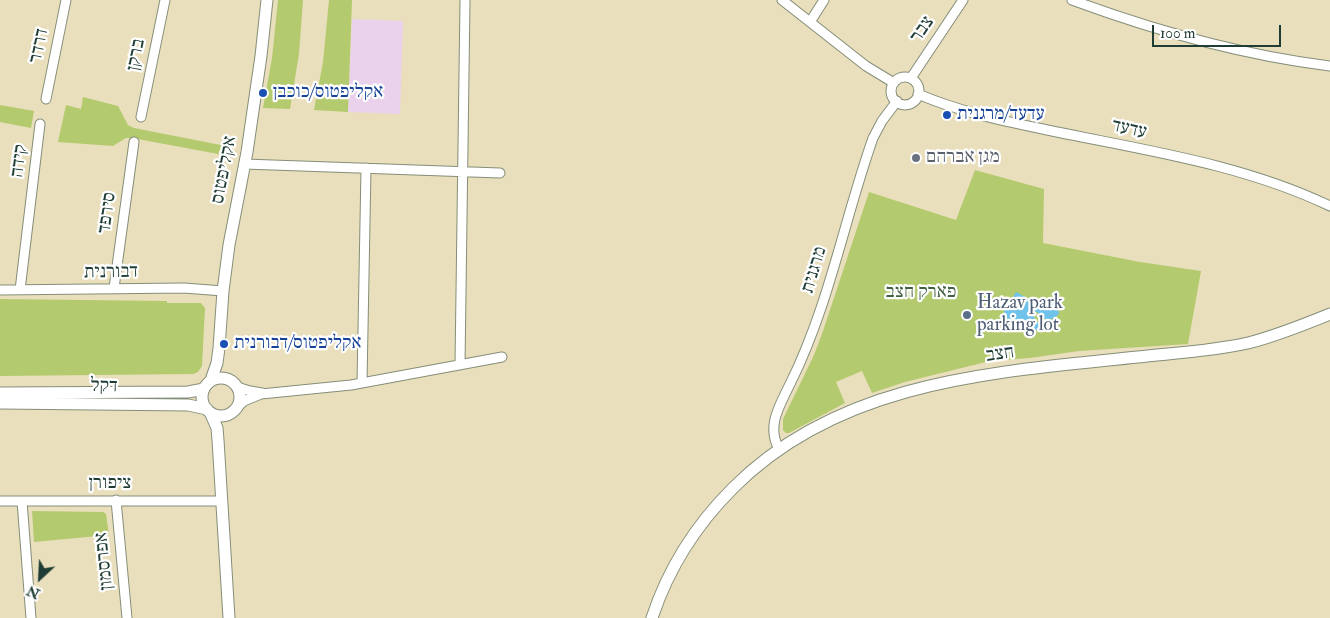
<!DOCTYPE html>
<html>
<head>
<meta charset="utf-8">
<style>
	body { margin:0 }
	#map { position:relative; width:1330px; height:618px; overflow:hidden; background:#eadfbc; font-family:"IM FELL Double Pica",serif }
	canvas { display:block }
	.north { position:absolute; left:15px; top:553px; width:50px; height:50px; -webkit-text-stroke:4px #fff; paint-order:stroke; rotate:205deg; font-size:14px; font-weight:700; line-height:20px; text-align:center; color:#1f3d34 }
	.north::after { content:''; display:block; margin:auto; width:18px; height:22px; background:#1f3d34; clip-path:polygon(50% 0,100% 100%,50% 72%,0 100%) }
	.scale { position:absolute; left:1152px; top:25px; width:129px; height:22px; box-sizing:border-box; border:2px solid #1f3d34; border-top:0; padding-left:6px; font-size:15px; line-height:18px; white-space:nowrap; color:#1f3d34; -webkit-text-stroke:4px #fff; paint-order:stroke }
</style>
</head>
<body>
<div id="map">
<canvas width="1330" height="618"></canvas>
<div class="north">N</div>
<div class="scale">100 m</div>
</div>
<script>
const ctx = document.querySelector('canvas').getContext('2d');
ctx.lineJoin = 'round';
function fill(path, color) {
  ctx.fillStyle = color;
  ctx.fill(path, 'evenodd');
}
function strokePath(path, color, width, dash) {
  ctx.strokeStyle = color;
  ctx.lineWidth = width;
  ctx.lineCap = dash ? 'butt' : 'round';
  ctx.setLineDash(dash || []);
  ctx.stroke(path);
}
function write(font, color, halo, rows, align = 'center') {
  ctx.font = font + ' "IM FELL Double Pica","Frank Ruhl Libre",serif';
  ctx.lineWidth = 4.5;
  ctx.setLineDash([]);
  ctx.textBaseline = 'middle';
  ctx.strokeStyle = halo;
  ctx.fillStyle = color;
  for (const [text, x, y, turn = 0] of rows) {
    ctx.save();
    ctx.translate(x, y);
    ctx.rotate((+turn || 0) * Math.PI / 180);
    ctx.textAlign = isNaN(turn) ? turn : align;
    if (halo) ctx.strokeText(text, 0, 0);
    ctx.fillText(text, 0, 0);
    ctx.restore();
  }
}
fill(new Path2D(`
	M352,19L403,21L400,114L348,112Z`), '#ead1ec');
fill(new Path2D(`
	M278,0H303L299,54L290,109L263,108L272,58Z
	M329,0H352L348,112L314,110L323,62Z
	M83,97L118,106L128,125L134,128L231,147L229,156L132,138H126L113,146L58,142L66,105L81,109Z
	M0,105L34,111L31,128L0,122Z
	M975,170L1044,189L1043,243L1140,262L1201,271L1188,344L1079,351L1030,358L990,361L905,382L872,393L862,371L836,382L845,403L789,433H786L783,430V419L814,355L823,331L869,192L956,220Z
	M0,299L167,301V303H201L205,308L202,366L198,372L193,374L0,376Z
	M32,511L103,512L106,514L109,535L34,542Z`), '#b4ca6e');
fill(new Path2D(`
	M1016,292C1020,294 1026,298 1031,299C1044,302 1058,293 1059,314L1053,319H1043L1037,312H1031L1038,323V330L1030,331L1004,322V310L1018,302L1013,297Z`), '#6fc3eb');
const minor = new Path2D(`
	M782,0L866,66L894,83
	M1072,0C1156,31 1241,55 1330,66
	M810,22L824,0
	M891 91a14 14 0 1 1 28 0a14 14 0 1 1-28 0Z
	M911,78L963,0
	M918,94C962,113 1010,122 1057,132C1150,151 1244,165 1330,206
	M46,99L66,0
	M141,117L165,0
	M244,164L500,173
	M114,288L134,142
	M0,290L184,288L223,291
	M20,290L40,124
	M460,365L465,0
	M362,383L366,168
	M237,387L250,391L262,393
	M236,408L244,401L261,394L351,385L502,357
	M779,449C766,426 780,405 790,384C829,306 844,220 873,138L882,121L897,101
	M116,500L127,618
	M0,501H221
	M22,501L31,618`);
const tertiary = new Path2D(`
	M202 397a19 19 0 1 1 38 0a19 19 0 1 1-38 0Z
	M211,380L217,363L219,348L223,291L229,245L247,152L261,56L267,0
	M0,393L188,392L204,389
	M0,403L188,405L207,409
	M210,412L217,428L218,440L229,618
	M652,618C668,569 696,525 733,488C840,380 996,372 1138,357C1175,353 1212,351 1248,343C1276,336 1303,325 1330,314`);
strokePath(minor, '#848e78', 11);
strokePath(tertiary, '#848e78', 13);
strokePath(minor, '#fff', 9);
strokePath(tertiary, '#fff', 11);
for (const [x, y, r, color] of [
	[263,93,5,"#1a4fb4"],
	[947,115,5,"#1a4fb4"],
	[916,158,5,"#6b7280"],
	[967,315,5,"#5c6f8a"],
	[224,344,5,"#1a4fb4"]
]) {
  const dot = new Path2D();
  dot.arc(x, y, r, 0, 2 * Math.PI);
  ctx.fillStyle = color;
  ctx.fill(dot);
  strokePath(dot, '#fff', 2);
}
write('19px', '#1f3d34', '#fff', [
	["צבר",923,30,-56],
	["דרדר",40,46,-78],
	["ברקן",137,55,-79],
	["עדעד",1129,130,12],
	["קידה",20,161,-83],
	["אקליפטוס",225,170,-79],
	["סירפד",108,213,-82],
	["מרגנית",815,270,-73],
	["דבורנית",111,273,-1],
	["חצב",1000,355,-8],
	["דקל",104,387,1],
	["ציפורן",110,484],
	["אפרסמון",105,561,-96]
]);
write('19px', '#164399', '#fff', [
	["אקליפטוס/כוכבן",273,93],
	["עדעד/מרגנית",957,115],
	["אקליפטוס/דבורנית",234,344]
], 'left');
write('19px', '#5b616d', '#fff', [
	["מגן אברהם",926,158]
], 'left');
write('19px', '#446042', '#fff', [
	["פארק חצב",921,293]
]);
write('19px', '#4e5e75', '#fff', [
	["Hazav park",977,304],
	["parking lot",977,326]
], 'left');
</script>
</body>
</html>
